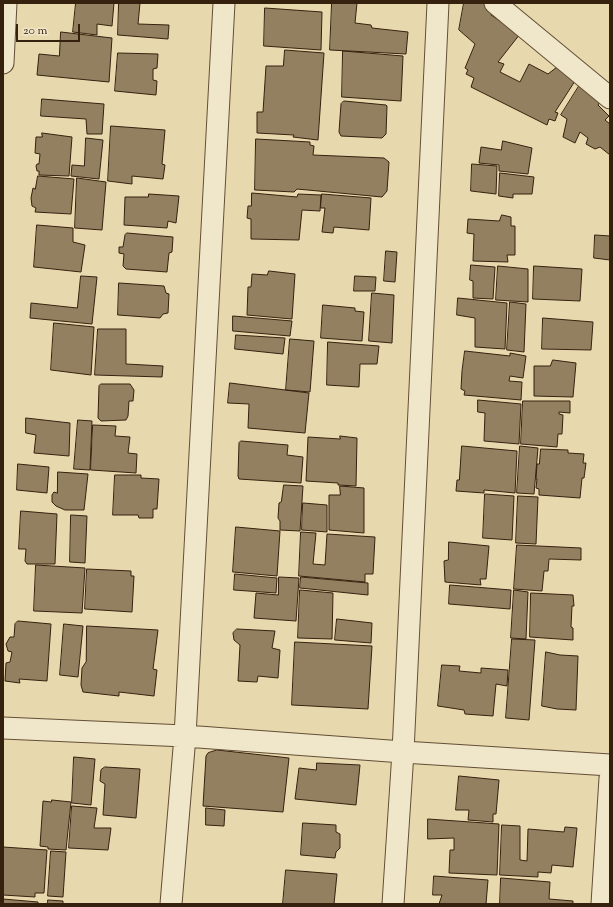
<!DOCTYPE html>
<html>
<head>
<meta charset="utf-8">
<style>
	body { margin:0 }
	#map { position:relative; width:613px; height:907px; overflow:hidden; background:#e8d8ad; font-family:"Sorts Mill Goudy",serif }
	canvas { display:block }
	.frame { position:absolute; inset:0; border:4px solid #36210f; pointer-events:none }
	.scale { position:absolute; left:16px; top:24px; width:64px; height:18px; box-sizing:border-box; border:2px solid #36210f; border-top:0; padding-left:5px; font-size:12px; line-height:14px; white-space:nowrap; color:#36210f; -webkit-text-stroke:3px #f0e6ca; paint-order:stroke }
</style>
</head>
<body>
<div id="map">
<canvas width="613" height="907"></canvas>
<div class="frame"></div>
<div class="scale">20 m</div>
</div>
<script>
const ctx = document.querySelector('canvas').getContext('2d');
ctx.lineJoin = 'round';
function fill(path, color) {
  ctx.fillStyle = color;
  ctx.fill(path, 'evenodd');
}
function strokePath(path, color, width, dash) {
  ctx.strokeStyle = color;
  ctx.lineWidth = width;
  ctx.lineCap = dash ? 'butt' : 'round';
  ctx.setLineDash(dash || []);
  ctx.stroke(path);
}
const building = new Path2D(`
	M76,3H114L112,26L97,24V35L73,32Z
	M119,3H140L138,24L169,25L168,39L118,35Z
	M332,3H357L355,23L371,25L372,28L408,32L406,54L330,50Z
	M464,3H484L493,11L491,15L520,34L498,62L504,64L500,72L520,82L529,64L548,74L557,67L575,81L555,112L558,113L555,121L549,119L547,125L471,87L474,78L466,74L468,70L465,68L475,44L459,30Z
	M265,8L322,12L321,50L264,46Z
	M61,32L112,38L109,82L37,75L39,54L59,56Z
	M285,50L324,53L318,140L293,137L294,135L257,133V112H263L266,66H283Z
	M343,51L403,56L401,101L342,97Z
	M118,53L158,54L157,68L153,69V80L157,81L156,95L115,91Z
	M581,83L601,100L598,105L609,116L605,120L610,124V155L600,147L595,149L586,144L588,138L580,132L575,143L563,137L567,119L561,115Z
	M42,99L104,104L102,134H87L86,119L41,116Z
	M344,101L386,105L387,106L386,134L382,138L341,136L339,132L341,104Z
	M111,126L165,130L162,164L165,165L163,179L132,176V184L108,181Z
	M42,133L72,137L69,176L39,175V171H37L36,166L37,164H39L40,154L35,153L36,137H42Z
	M86,138L103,140L99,179L71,176L72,165L84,166Z
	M256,139L310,142V145L314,146L313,155L384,158L389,162L387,191L382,197L297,189L294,192L255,190Z
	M503,141L532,148L528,174L499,171V165L479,163L481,147L501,150Z
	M472,164L497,166L496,194L471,191Z
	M500,173L534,177L532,194H513V198L499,196Z
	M38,176L74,179L71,214L35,212L36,208L32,206L31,198L33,188L35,189Z
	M77,178L106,182L102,230L75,228Z
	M252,193L297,197L298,194L321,195L320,211L302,210L299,240L251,239V219L247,218L248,206H251Z
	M149,194L179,196L176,223L168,221L167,228L124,225L125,197H148Z
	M322,194L371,198L369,230L334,227L333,233L322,232L325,208H321Z
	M502,215L511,217V226H515V255H507L508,262L473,261L474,234L467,233L468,219L499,221Z
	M37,225L73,228V242L85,245L81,272L34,267Z
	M127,233L173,237L172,252L169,253L167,272L126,269L123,266L124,254L119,253V247H123L125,235Z
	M595,235L610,236V260L594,258Z
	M386,251L397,252L395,282L384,281Z
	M471,265L495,267L493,299L473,298V281L470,280Z
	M498,266L528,269V302L496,300Z
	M534,266L582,269L580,301L533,299Z
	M269,271L295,274L292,319L247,315L248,287H251L252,274L267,275Z
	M81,276L97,277L92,324L30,318L31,303L77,308Z
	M355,276L376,277L375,291H354Z
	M119,283L164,286L166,293L169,294L168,313L163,314L160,318L118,315Z
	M372,293L394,295L392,343L369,341Z
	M458,298L507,303L505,349L475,347V318L457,315Z
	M510,302L526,304L524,352L507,350Z
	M323,305L355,308V311L364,312L362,341L321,338Z
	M233,316L292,321L290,336L233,331Z
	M543,318L593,322L591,350L542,349Z
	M54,323L94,327L91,375L51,370Z
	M98,329H126V364L163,366L162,377L95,375Z
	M236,335L285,338L283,354L235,349Z
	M290,339L314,341L310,392L286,390Z
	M328,342L379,346L377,364H360L359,387L327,385Z
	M465,351L510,356V353L526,356L523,378L510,376L509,381L522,382L521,400L464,395L465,391L461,389L462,371Z
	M553,360L576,363L573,397L534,396V366H550Z
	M230,383L309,393L305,433L248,428L249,404L228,403Z
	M101,384H130L134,390L133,401H129L128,416L126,420L101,421L98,418L99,386Z
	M478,400L521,404L519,444L484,441L485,413L478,412Z
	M523,401H570V413L559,412V414L563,415L562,434H558L557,447L521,444Z
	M26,418L70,423L69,456L34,453L36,435L26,433Z
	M78,420L92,421L90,470L74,469Z
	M93,425L116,426L115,436L130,437L128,453L137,454L136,473L91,470Z
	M340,436L357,438L356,486L338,485V483L306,481L308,437L340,439Z
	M241,441L288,445L287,455L303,457L301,483L239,479L238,476L239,443Z
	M462,446L517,451L515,493L484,490V493L456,491L457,480H459Z
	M520,446L538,448L534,494L517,493Z
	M541,449L568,450V453L584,454L583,463H586L584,478H582L580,498L539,495V489L536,488L537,479H536L537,464H539Z
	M18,464L49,467L47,493L17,490Z
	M58,472L88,474L84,510H65L56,506L52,502V495L54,492L57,493Z
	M115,475H141V478L159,479L157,509H153V518H139L138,515H113Z
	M284,485L303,486L300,531L280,530V521L278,518L279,503L281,502Z
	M340,486L364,488V533L329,530V495H340Z
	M485,494L514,496L512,540L483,538Z
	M518,496L538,497L536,544L516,543Z
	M303,503L327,505V532L302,530Z
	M21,511L57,514L55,564H27L25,561L26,549H19Z
	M71,515L87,516L85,563L70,562Z
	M236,527L280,531L277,576L233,572Z
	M301,532L316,533L313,564L325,565L327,534L375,537L373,574H365V582L299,576Z
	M449,542L489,546L486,579H480L481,585L445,582L444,561L448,560Z
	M517,545L581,548V560L549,559L548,571H544L542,591L514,589Z
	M36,565L85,568L82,613L34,611Z
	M87,569L131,571V576H134L132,612L85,609Z
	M235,574L277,578L276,593L234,590Z
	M279,577L299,578L296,621L254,618L256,593L278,595Z
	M301,577L368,583V595L300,588Z
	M450,585L511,590L510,609L449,604Z
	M300,590L333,593L332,639L298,638Z
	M514,590L528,592L526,639L511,638Z
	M531,593L573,595L574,606H572L571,627L573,628V640L530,637Z
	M337,619L372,623L371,643L335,640Z
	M18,621L51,624L47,681L19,679L20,683L5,681L6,663L10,662L12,652L8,651L6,644L10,637H14L15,624Z
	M64,624L83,626L78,677L60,675Z
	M87,626L158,630L153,669L157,670L154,696L119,692V696L83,692L81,685L82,668L86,662Z
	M237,629L275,631L272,648L280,650L278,678L258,676L257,682L238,681L240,645L234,640L233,633Z
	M512,639L535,640L529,720L506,718Z
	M295,642L372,646L368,709L292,705Z
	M546,652L560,655L578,656L576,710L557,709L542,706Z
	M442,665L460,666L459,671L481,673V668L508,670L507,686L496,684L493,716L465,714L464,710L438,706Z
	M217,750L289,758L283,812L203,806L206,756L208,753Z
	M74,757L95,759L91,805L72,803Z
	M317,763L360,765L356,805L295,799L299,768L316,770Z
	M105,767L140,769L136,818L103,815L105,784L100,781L101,770Z
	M459,776L499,780L496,814H493V822L468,820L469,810H456Z
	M52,800L71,802L66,850L48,849V847L40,846L43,801L51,802Z
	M72,806L97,808L94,828H111L108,850L69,848Z
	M206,808L225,810L224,826L206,825Z
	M428,819L499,824L497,875L449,873L450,850H454V838L428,839Z
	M303,823L336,825V832L340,834V848L336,852L335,858L301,855Z
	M502,825L520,826V860L527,861L528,829L564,832L565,827L577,828L573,867L552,865L551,873L538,872V877L500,875Z
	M3,847L47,850L44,893H35V897L3,895Z
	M51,851L66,852L63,897L48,896Z
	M286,870L337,874L334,904H283Z
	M434,876L488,880L486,904H439L442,895H433Z
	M501,878L550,882L549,899L573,901V904H500Z
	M3,899L38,902V904H3Z
	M48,900L63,901V904H48Z`);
fill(building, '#938061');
strokePath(building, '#36210f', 1);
const minor = new Path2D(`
	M495,3L610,98
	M3,63L6,3
	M3,728L185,736L403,752L610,765
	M171,904L185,736L224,3
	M393,904L403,752L438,3
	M602,904L610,778`);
strokePath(minor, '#624f36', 23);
strokePath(minor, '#f0e6ca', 21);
</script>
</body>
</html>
